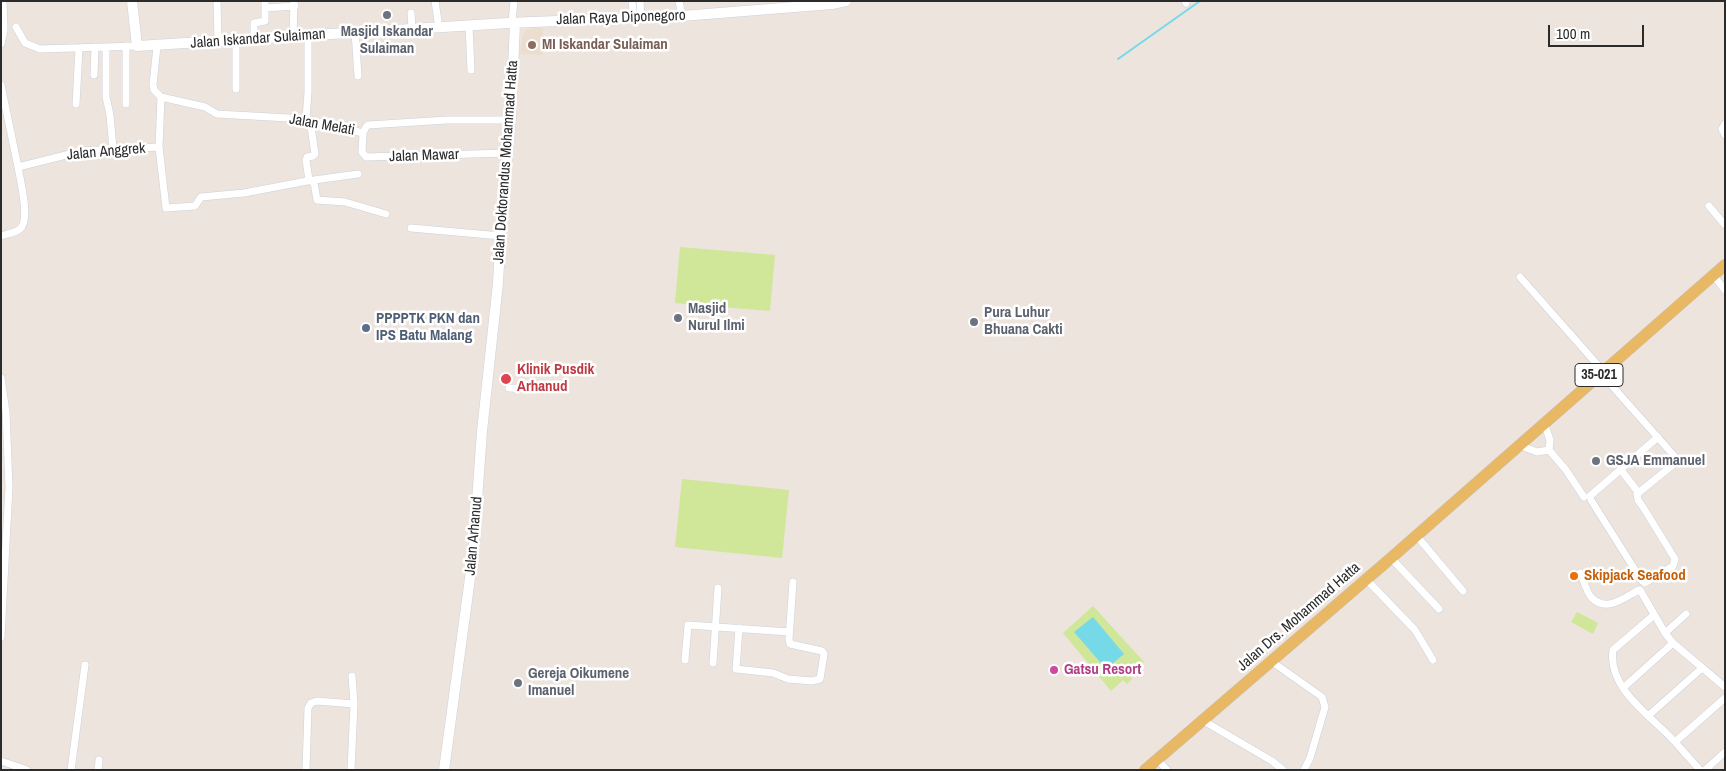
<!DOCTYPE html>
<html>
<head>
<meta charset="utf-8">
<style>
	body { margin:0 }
	#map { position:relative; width:1726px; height:771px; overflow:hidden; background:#ece4dd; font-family:"Archivo Narrow",sans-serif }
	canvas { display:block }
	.frame { position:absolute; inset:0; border:2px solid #2b2b2b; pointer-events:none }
	.scale { position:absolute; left:1548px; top:25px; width:96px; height:22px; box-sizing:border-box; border:2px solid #2b2b2b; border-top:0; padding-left:6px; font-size:15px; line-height:18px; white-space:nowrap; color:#2b2b2b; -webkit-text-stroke:4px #fff; paint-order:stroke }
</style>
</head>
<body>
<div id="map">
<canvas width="1726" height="771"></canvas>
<div class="frame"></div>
<div class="scale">100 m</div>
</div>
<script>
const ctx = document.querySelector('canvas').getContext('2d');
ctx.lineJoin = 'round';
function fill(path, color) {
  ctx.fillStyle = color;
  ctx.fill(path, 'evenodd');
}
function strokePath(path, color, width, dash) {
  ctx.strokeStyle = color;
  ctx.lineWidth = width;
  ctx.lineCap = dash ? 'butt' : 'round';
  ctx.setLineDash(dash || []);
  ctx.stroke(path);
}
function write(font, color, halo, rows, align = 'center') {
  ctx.font = font + ' "Archivo Narrow",sans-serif';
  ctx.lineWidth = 5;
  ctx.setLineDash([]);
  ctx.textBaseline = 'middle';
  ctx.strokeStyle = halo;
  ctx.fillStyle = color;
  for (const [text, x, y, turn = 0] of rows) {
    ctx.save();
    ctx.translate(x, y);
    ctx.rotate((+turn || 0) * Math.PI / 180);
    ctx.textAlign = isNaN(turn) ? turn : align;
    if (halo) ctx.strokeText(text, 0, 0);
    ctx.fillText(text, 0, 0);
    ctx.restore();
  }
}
fill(new Path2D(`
	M535,28H543V55L520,54L522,36L526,30Z`), '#ecdece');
fill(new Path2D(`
	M680,247L775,255L770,311L675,303Z
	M682,479L789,490L782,558L675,547Z
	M1093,606L1144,662L1129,675L1132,679L1127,684L1123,680L1111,691L1063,633Z
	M1577,612L1598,623L1593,634L1571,622Z`), '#d0e699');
fill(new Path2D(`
	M1093,617L1124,654L1106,669L1074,632Z`), '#76d9e8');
strokePath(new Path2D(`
	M1118,59L1200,1`), '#76d9e8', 2);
const street = new Path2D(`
	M217,1L218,40
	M435,1L439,28
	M632,1L634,18
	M640,1L641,18
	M679,1L682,16
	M1185,1L1186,3
	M265,8L295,6
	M411,13L412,29
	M512,22L514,1
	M469,26L471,70
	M16,27L25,43L40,49L137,46
	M355,32L358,76
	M293,36L294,1
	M254,38V23L265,21V1
	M1,44L4,30L3,1
	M126,46V104
	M157,46L153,85L154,90L161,97L159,147L166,208L195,206L201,197L244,193L307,181L358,174
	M106,47V97L110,115L113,149
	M94,75L95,47
	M1,85L18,167
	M236,89V39
	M161,97L205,107L217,114L306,119L363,133L366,127L368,125L447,120H511
	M76,104L79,48
	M306,119L308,92V35
	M310,120L315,154L313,156L307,157L306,160L309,180L314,183L317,200L345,202L386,214
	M1725,124L1722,129L1725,135
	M363,133L362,152L366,157L508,153
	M1709,206L1725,225
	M411,228L501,236
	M1,236C7,234 15,233 20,229C31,220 20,180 18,167L82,151L159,147
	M1713,275L1725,290
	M1520,277L1603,371
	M1,378L6,412L9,487L1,637
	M1606,379L1676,458L1674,464L1637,494L1638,500L1643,507L1675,559L1673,566L1645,583
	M509,388L557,390
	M1544,423L1550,440L1549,450
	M1519,445L1537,452L1549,450
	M1549,450L1566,470L1584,497
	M1621,470L1638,492
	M1590,496L1658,437
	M1591,500L1642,581
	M1416,535L1463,591
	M1391,558L1439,609
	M1580,573C1584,580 1586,592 1592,598C1607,613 1625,597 1639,590
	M1366,579L1415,630L1433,660
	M1640,590L1665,633L1673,643L1725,687
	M1654,615L1613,650C1607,689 1653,717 1675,742L1725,698
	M739,628L736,669L773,673L788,679L812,681L820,679L824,654L822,651L790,644L789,639L793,582
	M1665,633L1686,614
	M685,660L688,625L789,632
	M1271,661L1322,697L1325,707L1310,758L1304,770
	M713,663L718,588
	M1623,688L1673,643
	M1648,716L1702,668
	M1202,720L1272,761L1283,770
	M1675,742L1700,770
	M1157,759L1167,770
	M1,761L27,770
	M71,770L85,665
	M98,770L99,760
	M306,770L308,708L311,703L317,701L354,704
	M351,770L354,704L352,676
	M1705,770L1725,752`);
const secondary = new Path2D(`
	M132,1L137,46L508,23L682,16L832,4L846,1
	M444,770L473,556L482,431L498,283L502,208L511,117L515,23`);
const primary = new Path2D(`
	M1145,770L1391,558L1725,265`);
strokePath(street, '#ccd1db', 8);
strokePath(secondary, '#ccd1db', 11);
strokePath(primary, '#c4c4c4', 12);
strokePath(street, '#fff', 7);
strokePath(secondary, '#fff', 10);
strokePath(primary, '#e9b865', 11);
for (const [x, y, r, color] of [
	[387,15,5,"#6b7280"],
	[532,45,5,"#8d6e63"],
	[678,318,5,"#6b7280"],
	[974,322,5,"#6b7280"],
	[366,328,5,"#5c6f8a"],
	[506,379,6,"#e0444e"],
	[1596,461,5,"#6b7280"],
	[1574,576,5,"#e8710a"],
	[1054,670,5,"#d1479c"],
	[518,683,5,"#6b7280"]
]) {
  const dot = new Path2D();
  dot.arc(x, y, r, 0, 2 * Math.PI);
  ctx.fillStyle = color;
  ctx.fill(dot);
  strokePath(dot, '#fff', 2);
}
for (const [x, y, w] of [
	[1599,375,48]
]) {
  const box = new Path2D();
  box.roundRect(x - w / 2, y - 11.5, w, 23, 4);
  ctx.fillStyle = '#fff';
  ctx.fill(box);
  strokePath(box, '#2b2b2b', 1);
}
write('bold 14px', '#2b2b2b', null, [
	["35-021",1599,375]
]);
write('15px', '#2b2b2b', '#fff', [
	["Jalan Raya Diponegoro",621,18,-2],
	["Jalan Iskandar Sulaiman",258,39,-4],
	["Jalan Melati",322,125,10],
	["Jalan Anggrek",106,152,-5],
	["Jalan Mawar",424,156,-2],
	["Jalan Doktorandus Mohammad Hatta",506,162,-86],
	["Jalan Arhanud",474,536,-85],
	["Jalan Drs. Mohammad Hatta",1299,617,-41]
]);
write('bold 15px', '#5b616d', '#fff', [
	["Masjid Iskandar",387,32,"center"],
	["Sulaiman",387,49,"center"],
	["Masjid",688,309],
	["Nurul Ilmi",688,326],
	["Pura Luhur",984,313],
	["Bhuana Cakti",984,330],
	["GSJA Emmanuel",1606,461],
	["Gereja Oikumene",528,674],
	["Imanuel",528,691]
], 'left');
write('bold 15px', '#785e54', '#fff', [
	["MI Iskandar Sulaiman",542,45]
], 'left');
write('bold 15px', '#4e5e75', '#fff', [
	["PPPPTK PKN dan",376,319],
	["IPS Batu Malang",376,336]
], 'left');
write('bold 15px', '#be3a42', '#fff', [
	["Klinik Pusdik",517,370],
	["Arhanud",517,387]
], 'left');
write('bold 15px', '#c56008', '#fff', [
	["Skipjack Seafood",1584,576]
], 'left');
write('bold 15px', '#b23c85', '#fff', [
	["Gatsu Resort",1064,670]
], 'left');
</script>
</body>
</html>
